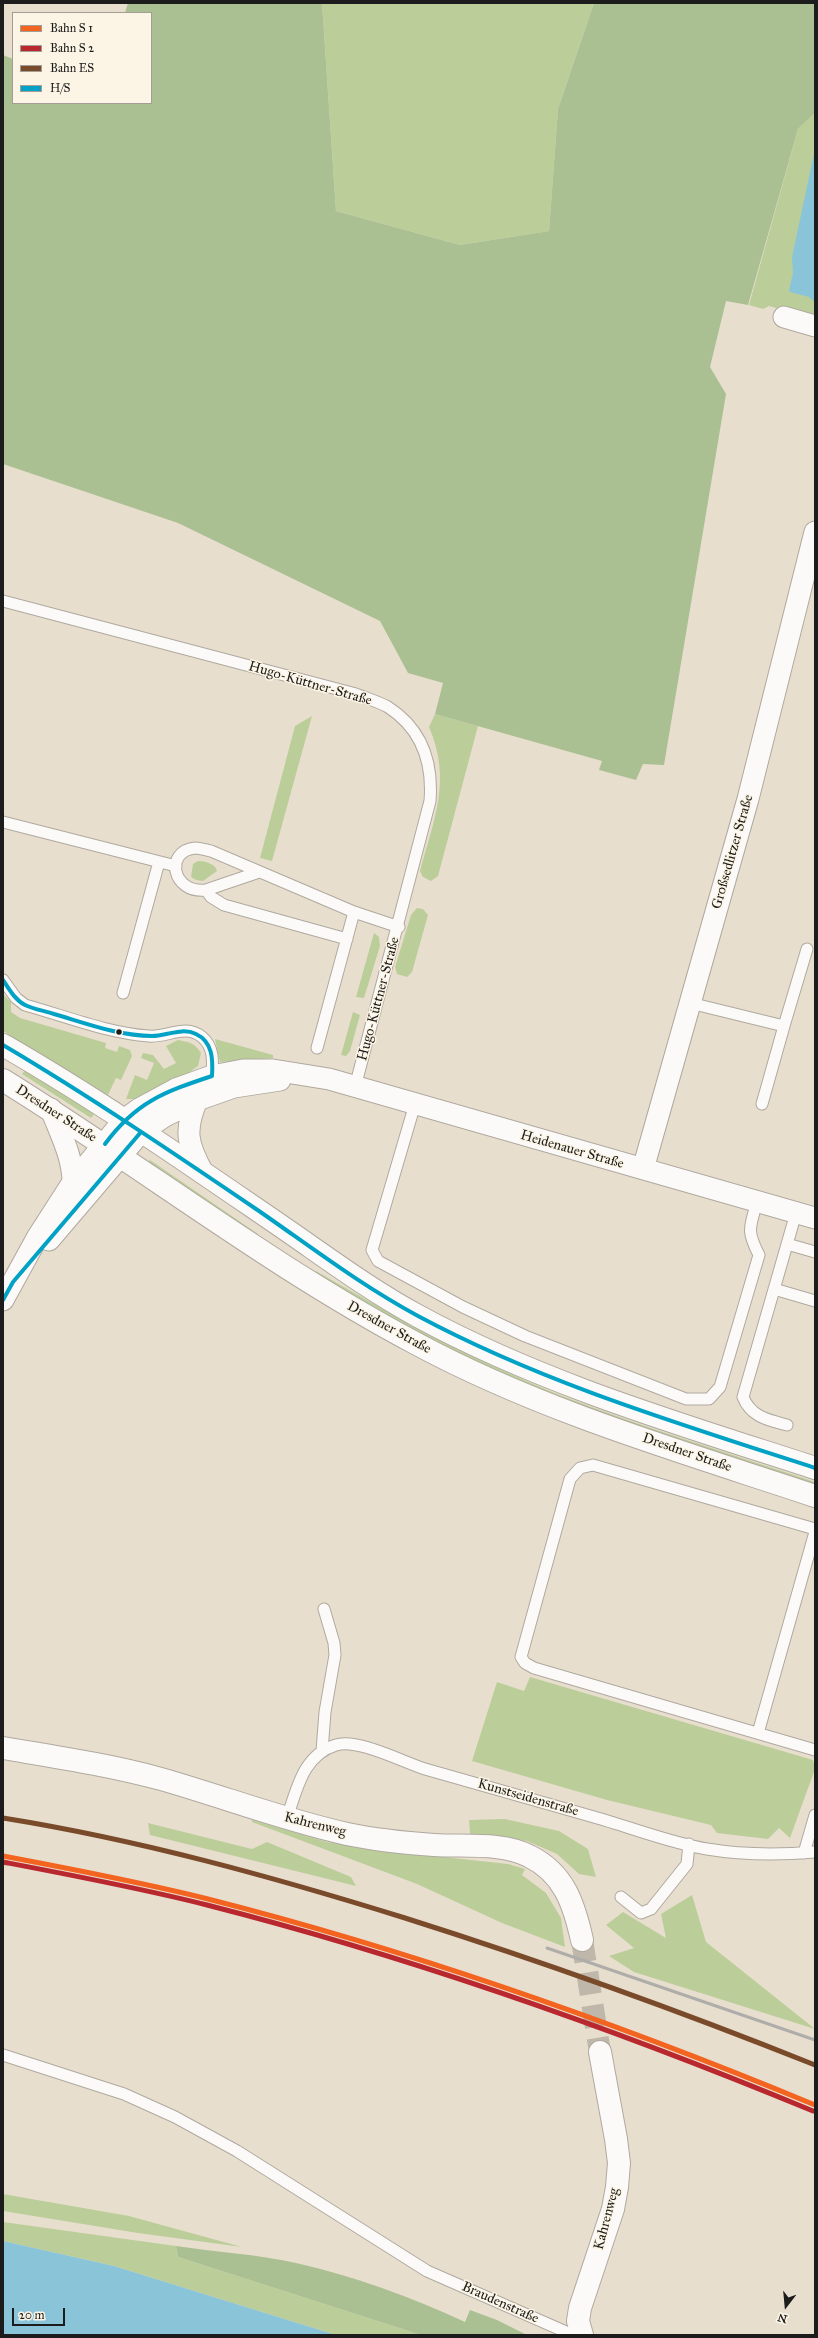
<!DOCTYPE html>
<html>
<head>
<meta charset="utf-8">
<style>
	body { margin:0 }
	#map { position:relative; width:818px; height:2338px; overflow:hidden; background:#e8dece; font-family:"IM FELL Great Primer",serif }
	canvas { display:block }
	.frame { position:absolute; inset:0; border:4px solid #1c1c1c; pointer-events:none }
	.legend { position:absolute; left:12px; top:12px; width:140px; height:92px; box-sizing:border-box; background:#fcf5e5; border:1px solid #a29e95; margin:0; padding:5px 7px; list-style:none; font-size:12px; color:#1c1c1c }
	.legend li { display:flex; align-items:center; gap:8px; height:20px }
	.legend b { width:20px; border:1px solid #a29e95 }
	.north { position:absolute; left:766px; top:2286px; width:40px; height:40px; -webkit-text-stroke:3px #fcf5e5; paint-order:stroke; rotate:196deg; font-size:11px; font-weight:700; line-height:16px; text-align:center; color:#1c1c1c }
	.north::after { content:''; display:block; margin:auto; width:14px; height:18px; background:#1c1c1c; clip-path:polygon(50% 0,100% 100%,50% 72%,0 100%) }
	.scale { position:absolute; left:12px; top:2308px; width:53px; height:18px; box-sizing:border-box; border:2px solid #1c1c1c; border-top:0; padding-left:5px; font-size:12px; line-height:14px; white-space:nowrap; color:#1c1c1c; -webkit-text-stroke:3px #fcf5e5; paint-order:stroke }
</style>
</head>
<body>
<div id="map">
<canvas width="818" height="2338"></canvas>
<div class="frame"></div>
<ul class="legend">
<li><b style="height:5px;background:#f36421"></b>Bahn S 1</li>
<li><b style="height:5px;background:#b8282e"></b>Bahn S 2</li>
<li><b style="height:5px;background:#7a4b2a"></b>Bahn ES</li>
<li><b style="height:5px;background:#01a2c5"></b>H/S</li>
</ul>
<div class="north">N</div>
<div class="scale">20 m</div>
</div>
<script>
const ctx = document.querySelector('canvas').getContext('2d');
ctx.lineJoin = 'round';
function fill(path, color) {
  ctx.fillStyle = color;
  ctx.fill(path, 'evenodd');
}
function strokePath(path, color, width, dash) {
  ctx.strokeStyle = color;
  ctx.lineWidth = width;
  ctx.lineCap = dash ? 'butt' : 'round';
  ctx.setLineDash(dash || []);
  ctx.stroke(path);
}
function write(font, color, halo, rows, align = 'center') {
  ctx.font = font + ' "IM FELL Great Primer",serif';
  ctx.lineWidth = 3;
  ctx.setLineDash([]);
  ctx.textBaseline = 'middle';
  ctx.strokeStyle = halo;
  ctx.fillStyle = color;
  for (const [text, x, y, turn = 0] of rows) {
    ctx.save();
    ctx.translate(x, y);
    ctx.rotate((+turn || 0) * Math.PI / 180);
    ctx.textAlign = isNaN(turn) ? turn : align;
    if (halo) ctx.strokeText(text, 0, 0);
    ctx.fillText(text, 0, 0);
    ctx.restore();
  }
}
fill(new Path2D(`
	M322,3H594L558,109L549,231L460,245L336,211Z
	M815,113V319L769,306L763,309L749,305L798,129Z
	M435,714L478,726L438,876L431,881L423,877L420,871C434,819 452,780 429,727Z
	M312,716L272,861L260,858L295,726Z
	M198,861C205,861 216,864 217,871L203,881L196,880L191,877L193,864Z
	M417,908L423,909L428,915L412,972L407,977L397,974L395,967L411,915Z
	M374,933L379,937L380,946L364,998L356,997Z
	M3,994L11,1002V1012L20,1018L106,1043L105,1048L117,1052L119,1046L130,1050L132,1056L121,1080L116,1078L108,1095L3,1031Z
	M353,1012L360,1015L350,1051L346,1056L341,1055Z
	M215,1039L273,1055V1058L220,1062Z
	M178,1040C189,1042 195,1043 201,1053L198,1066L185,1075L135,1099H126L135,1075L147,1080L154,1063L141,1058L143,1053L153,1055L164,1069L176,1063L166,1046Z
	M26,1069L94,1114L91,1118L22,1074Z
	M150,1160L258,1234L254,1238L146,1164Z
	M316,1271C394,1316 473,1360 557,1394C641,1427 729,1453 815,1482V1486C727,1457 638,1430 552,1396C469,1364 389,1319 312,1275Z
	M530,1677L813,1760L815,1769L790,1838L779,1828L768,1839L717,1833L711,1825L607,1800L472,1761L497,1682L524,1691Z
	M505,1819L559,1831L588,1849L596,1877L579,1874L557,1854L527,1841L470,1834L469,1820Z
	M252,1820L327,1842L379,1850L508,1864L525,1869L522,1875L546,1893L561,1918L565,1947L502,1923L417,1884L252,1822Z
	M148,1823L252,1849L267,1842L351,1877L356,1886L150,1835Z
	M692,1895L706,1942L815,2029L634,1972L609,1956L634,1948L606,1925L623,1912L666,1938L661,1914Z
	M3,2194L129,2216L242,2247L138,2233L3,2211Z
	M3,2222L176,2246L178,2257L421,2335H336L114,2266L3,2241Z`), '#bbce99');
fill(new Path2D(`
	M128,3H322L336,211L460,245L549,231L558,109L594,3H815V113L798,129L748,305L726,301L710,367L726,394L664,765L643,764L636,780L599,770L602,761L435,714L443,683L408,673L380,621L178,523L3,464V55L13,59V103H151V13H125Z
	M176,2246C215,2252 257,2254 296,2263C354,2276 411,2297 465,2322L470,2310L497,2320L527,2335H421L178,2257Z`), '#abc092');
fill(new Path2D(`
	M815,149V302L809,297L790,292L789,290L793,273L792,257Z
	M3,2241L114,2266L336,2335H3Z`), '#8ac4d9');
strokePath(new Path2D(`
	M582,1940L600,2052`), '#bfb7aa', 22, [22, 11]);
const lane = new Path2D(`
	M3,601L356,694C366,698 379,702 388,707C422,729 433,763 430,801L355,1087
	M3,822L176,866
	M259,872L206,890C172,894 164,851 195,848C200,848 206,850 211,851L354,912L399,927
	M206,890L211,897L224,905L347,939
	M3,980L16,998L25,1005C65,1016 107,1033 149,1036C167,1038 185,1023 202,1037C214,1047 213,1061 212,1076
	M123,993L159,862
	M690,1003L784,1026L762,1104
	M784,1026L807,949
	M317,1048L354,912
	M415,1104L372,1250L378,1261L463,1307L525,1336L686,1399H709L720,1387L759,1255C746,1230 750,1227 757,1202
	M787,1244L815,1252
	M774,1289L815,1301
	M787,1425C768,1420 751,1417 743,1397L796,1213
	M815,1529L593,1465L580,1468L570,1479L521,1657L525,1663L534,1668L815,1750
	M758,1733L815,1532
	M322,1751L325,1712L335,1655L334,1643L324,1609
	M287,1818C297,1789 303,1755 336,1745C357,1738 403,1762 425,1769C481,1785 537,1801 594,1817C630,1827 670,1843 707,1849C743,1855 779,1855 815,1852
	M804,1853L815,1815
	M621,1897L641,1913L651,1909L687,1864L689,1844
	M3,2055L124,2094L175,2117L237,2151L427,2271L573,2335`);
const street = new Path2D(`
	M784,317L815,326
	M197,1100C184,1130 187,1144 203,1173
	M51,1109C60,1133 73,1157 73,1182
	M643,1169L748,799L815,532
	M49,1240L141,1132L165,1116L197,1100L234,1087L280,1080
	M3,1300L37,1238L73,1182L124,1120L139,1109L176,1089L212,1076L243,1070H273L329,1079L815,1218`);
const secondary = new Path2D(`
	M3,1045C97,1099 186,1161 275,1222C322,1254 368,1289 418,1316C543,1384 680,1424 815,1468
	M3,1080C142,1166 270,1266 415,1343C541,1411 680,1451 815,1496
	M3,1748C56,1757 110,1765 161,1779C224,1797 284,1820 347,1834C376,1840 405,1843 434,1845C464,1847 502,1842 529,1856C564,1873 574,1904 582,1940
	M582,2335L578,2321L580,2308L613,2209L617,2187L619,2163L616,2139L600,2052`);
strokePath(lane, '#afa99f', 13);
strokePath(street, '#afa99f', 23);
strokePath(secondary, '#afa99f', 24);
strokePath(lane, '#fcfaf8', 11);
strokePath(street, '#fcfaf8', 21);
strokePath(secondary, '#fcfaf8', 22);
strokePath(new Path2D(`
	M547,1948L815,2040`), '#aeadaa', 3);
strokePath(new Path2D(`
	M3,980C9,989 15,1000 25,1005C33,1009 45,1011 54,1014C85,1023 119,1036 152,1036C166,1036 182,1027 196,1034C213,1042 213,1060 212,1076
	M3,1045C91,1097 175,1154 259,1211C311,1247 362,1286 418,1316C543,1383 680,1424 815,1468
	M105,1144C136,1102 164,1092 212,1076
	M3,1300L13,1282L141,1132`), '#01a2c5', 4);
strokePath(new Path2D(`
	M3,1856C72,1869 140,1882 208,1899C416,1952 617,2023 815,2105`), '#f36421', 5);
strokePath(new Path2D(`
	M3,1862C71,1875 140,1888 207,1905C415,1958 615,2029 813,2111`), '#b8282e', 5);
strokePath(new Path2D(`
	M3,1818C140,1840 273,1877 405,1918C544,1962 680,2011 815,2065`), '#7a4b2a', 5);
for (const [x, y, r, color] of [
	[119,1032,3.5,"#1c1c1c"]
]) {
  const dot = new Path2D();
  dot.arc(x, y, r, 0, 2 * Math.PI);
  ctx.fillStyle = color;
  ctx.fill(dot);
  strokePath(dot, '#fcf5e5', 1.5);
}
write('14px', '#1c1c1c', '#fcf5e5', [
	["Hugo-Küttner-Straße",310,684,16],
	["Großsedlitzer Straße",733,852,-74],
	["Hugo-Küttner-Straße",379,999,-75],
	["Dresdner Straße",56,1114,33],
	["Heidenauer Straße",572,1150,16],
	["Dresdner Straße",389,1328,29],
	["Dresdner Straße",687,1453,19],
	["Kunstseidenstraße",528,1798,16],
	["Kahrenweg",315,1825,14],
	["Kahrenweg",607,2219,-75],
	["Braudenstraße",500,2303,24]
]);
</script>
</body>
</html>
